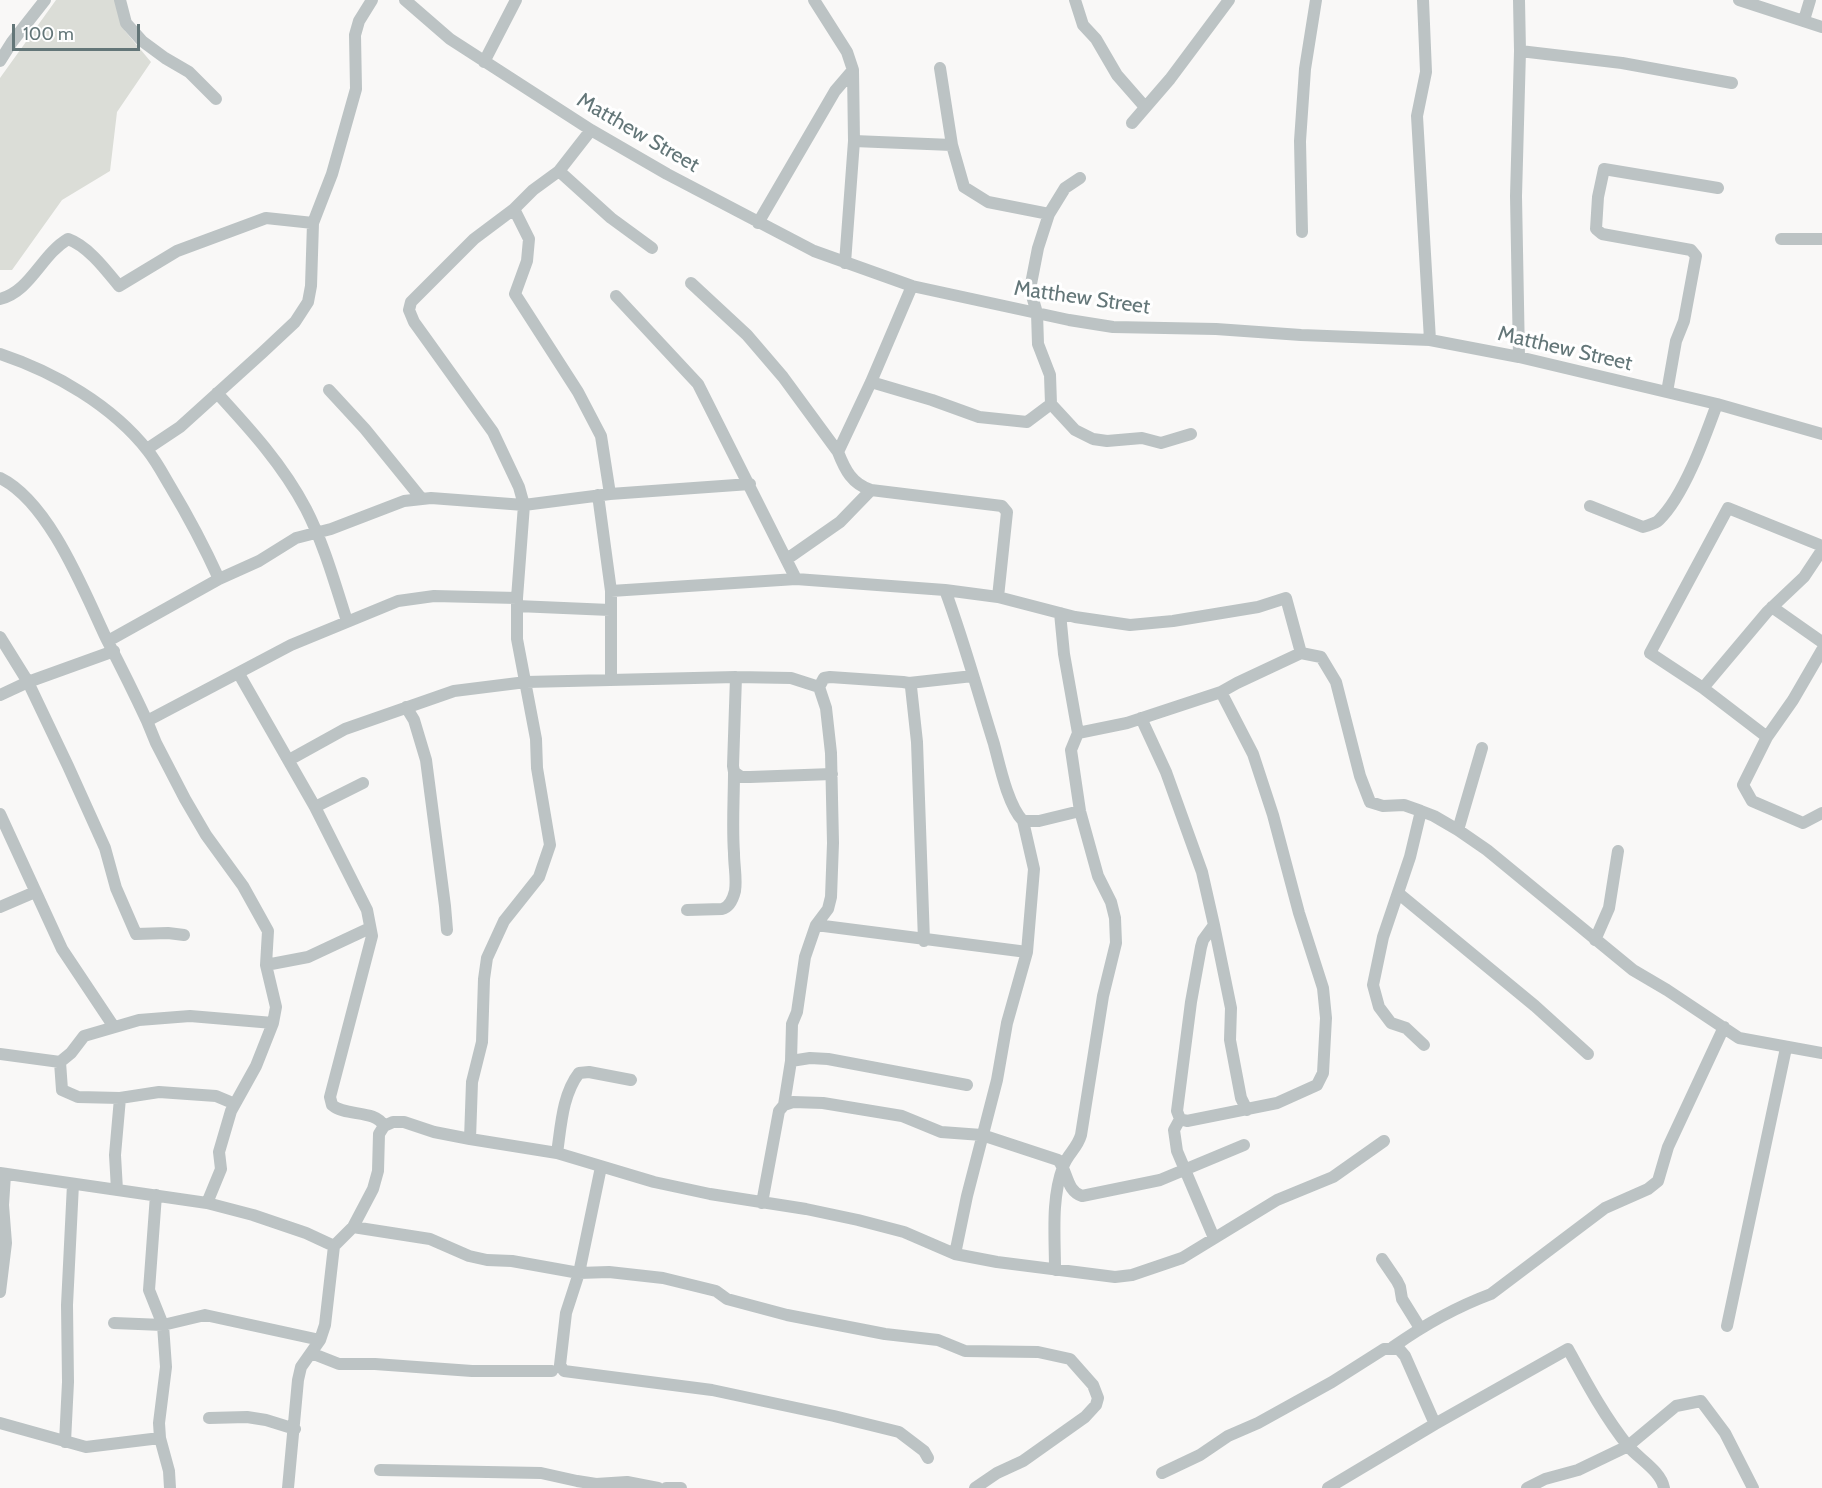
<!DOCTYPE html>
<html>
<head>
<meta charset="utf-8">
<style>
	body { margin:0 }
	#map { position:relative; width:1822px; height:1488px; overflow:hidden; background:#f9f8f7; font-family:Cabin,sans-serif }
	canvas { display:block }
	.scale { position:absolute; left:12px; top:24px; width:128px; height:27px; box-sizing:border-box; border:3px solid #637678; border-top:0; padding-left:8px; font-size:18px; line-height:21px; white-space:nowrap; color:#637678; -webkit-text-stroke:4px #fff; paint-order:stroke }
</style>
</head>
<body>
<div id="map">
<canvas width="1822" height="1488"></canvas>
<div class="scale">100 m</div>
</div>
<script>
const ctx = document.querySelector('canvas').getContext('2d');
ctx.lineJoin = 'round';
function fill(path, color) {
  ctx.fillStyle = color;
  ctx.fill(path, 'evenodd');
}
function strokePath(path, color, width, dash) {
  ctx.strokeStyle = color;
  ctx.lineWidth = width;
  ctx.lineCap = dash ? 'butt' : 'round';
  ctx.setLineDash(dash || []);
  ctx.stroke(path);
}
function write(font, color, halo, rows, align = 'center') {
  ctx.font = font + ' Cabin,sans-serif';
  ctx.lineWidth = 6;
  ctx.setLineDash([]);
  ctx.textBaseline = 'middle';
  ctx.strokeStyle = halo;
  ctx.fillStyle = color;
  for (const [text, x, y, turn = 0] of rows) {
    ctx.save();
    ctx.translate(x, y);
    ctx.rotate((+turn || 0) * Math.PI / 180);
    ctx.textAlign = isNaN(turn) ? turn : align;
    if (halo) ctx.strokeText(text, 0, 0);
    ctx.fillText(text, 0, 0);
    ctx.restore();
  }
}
fill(new Path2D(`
	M56,0H115L125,31L151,62L117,112L110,171L62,200L12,270H0V78Z`), '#dbddd7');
strokePath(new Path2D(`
	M120,0L126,23L142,41L165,58L189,72L216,99
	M405,0L450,39L591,130L667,174L814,251L912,286L1069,320L1113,327L1216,329L1301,335L1430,340L1519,357L1717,404L1822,434
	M814,0L847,52L853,70L854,141L845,263
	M1075,0L1083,25L1096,39L1117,75L1145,107
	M1423,0L1426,72L1417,116L1430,340
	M1739,0L1822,27
	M1804,20L1810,0
	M1520,51L1622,63L1732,83
	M0,61L12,42L45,0
	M484,62L516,0
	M940,68L952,145L964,187L988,202L1049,214
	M1132,123L1170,79L1229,0
	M854,141L952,145
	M559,171L611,218L652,248
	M1080,178L1065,188L1049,214L1038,248L1030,289L1037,313L1038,344L1050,375L1051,404L1075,430L1093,439L1107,441L1142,438L1161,443L1191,434
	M514,209L529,239L527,261L515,294L578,392L601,436L610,494
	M758,223L835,91L853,70
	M1302,232L1300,141L1305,69L1316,0
	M1781,239H1822
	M691,283L747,335L783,377L838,452
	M912,286L871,382L838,452C845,470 852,484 871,490L1002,506L1007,512L998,597
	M616,296L698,384L796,579L945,590L998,597L1075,617L1130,625L1173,621L1258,607L1286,598L1301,653
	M0,299C31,291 41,255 68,239C88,246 106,270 119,286L177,251L266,218L313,223
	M0,354C54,372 112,405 148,451C156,461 163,474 170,486C188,516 204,546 219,579
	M1519,357L1516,196L1520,51L1519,0
	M871,382L932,400L979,417L1027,422L1051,404
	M329,390L365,429L421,498
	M1667,392L1676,341L1684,321L1696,256L1691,250L1602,234L1596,229L1598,197L1604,169L1718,188
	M217,393C250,429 283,465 306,509C324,544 335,584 347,621
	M147,449L180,427L263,352L295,322L308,302L311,286L313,223L332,174L356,89L355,35L359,21L372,0
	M0,478C49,502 83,589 106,638C120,665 134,693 147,721L156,743L185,799L206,835L243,886L268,931L266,965L308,957L370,928
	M598,495L611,591V679
	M1590,506L1643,527C1648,525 1655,524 1659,520C1684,496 1705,437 1717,404
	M787,559L840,522L871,490
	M945,590C964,641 978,693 994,744C1000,767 1008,805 1023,821H1039L1080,811
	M611,591L796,579
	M517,606L610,610
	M1772,607L1822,642
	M0,637L28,682L68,766L105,848L116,888L136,934L168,933L184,935
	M108,641L219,579L259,561L296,538L331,529L404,501L431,498L524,505L610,494L750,484
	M1822,650L1793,700L1767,737L1743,785L1752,801L1803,823L1822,813
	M239,674L315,807L367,910L372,936L330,1097L332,1105C346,1117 375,1109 384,1126
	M736,677L733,766L734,772L741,777H750L832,774
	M909,683L973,676
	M819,687L824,678L830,677L903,682L909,683L911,687L917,742L924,941
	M1703,688L1767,612L1804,577L1822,550
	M0,695L28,682L114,651
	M406,707L414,720L426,760L445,906L447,930
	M1141,718L1166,772L1202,872L1214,925L1231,1008L1230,1040L1241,1098L1247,1110
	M147,721L291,645L398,601L434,596L517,598
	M1078,733L1127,723L1221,692L1237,683L1301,653L1321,657L1336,682L1360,776L1370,802L1383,806L1404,805L1421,811L1434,816L1458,830L1487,850L1633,970L1667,990L1739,1038L1822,1053
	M1767,737L1703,688L1650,653L1728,508L1822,546
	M289,760L345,729L454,691L526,682L736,677L791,678L819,687L826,708L831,753L833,843L831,897L828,909L816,925L805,957L797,1012L792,1024L791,1061L784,1105
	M315,807L363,783
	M1421,811L1410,857L1383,937L1373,985L1379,1007L1391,1023L1406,1028L1424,1045
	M0,814L62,949L114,1027
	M1458,830L1482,748
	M1398,893L1535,1006L1588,1054
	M0,907L35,892
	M687,910L722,909C730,907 733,899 735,891C737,879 734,866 734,853C732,826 734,799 734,772
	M816,925L1027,952
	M1214,925L1203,940L1201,947L1191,1002L1177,1111L1180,1119L1187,1121L1277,1103L1317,1085L1323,1073L1326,1018L1323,988L1299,913L1273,815L1253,754L1221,692
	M1595,940L1609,908L1618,851
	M0,1054L60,1062
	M791,1061L810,1058L828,1059L967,1085
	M235,1104L216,1096L159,1092L120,1098L78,1097L62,1090L60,1062L71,1053L84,1036L139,1020L190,1016L273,1023
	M1180,1119L1174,1130L1177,1151L1214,1238
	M470,1139L472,1082L482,1042L484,979L487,958L504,921L539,877L550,845L537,768L536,739L517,639V598L524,505L519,487L493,432L414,322L409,310L411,302L474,239L514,209L533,190L559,171L591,130
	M557,1153C561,1127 562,1095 579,1073L589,1072L631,1080
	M601,1167L579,1273L566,1313L560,1365L564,1371L712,1390L834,1416L899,1432L924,1451L928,1458
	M0,1173L207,1203L253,1215L306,1233L334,1246
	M117,1190L115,1155L120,1098
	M156,1195L149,1290L163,1325L166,1367L159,1423L160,1438L169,1471L170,1488
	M207,1203L221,1169L219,1152L231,1111L256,1066L273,1023L276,1007L266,965
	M762,1203L779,1111L784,1105L793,1102L823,1103L902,1116L941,1132L982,1135L1058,1160C1068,1171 1066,1191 1082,1196L1160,1180L1244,1145
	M353,1227L430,1239L469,1256L487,1260L512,1261L579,1273L609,1272L663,1278L716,1291L727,1299L787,1315L885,1334L938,1340L965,1351L1038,1352L1070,1359L1093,1385L1098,1398L1096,1405L1085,1417L1023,1461L997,1473L975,1488
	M955,1254L967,1196L997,1080L1007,1023L1027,952L1034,869L1023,821
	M1382,1259L1397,1281L1400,1287L1402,1299L1420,1328
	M1055,1270C1055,1236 1051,1199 1063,1167C1067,1154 1077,1149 1081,1135L1103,996L1116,943L1115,918L1111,902L1098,876L1080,811L1071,750L1078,733L1064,654L1060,613
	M0,1292L6,1243L3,1205L5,1175
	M114,1323L163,1325L205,1315L320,1340
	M1727,1326L1786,1048
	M1393,1347C1424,1325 1456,1307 1491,1294L1605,1208L1648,1189L1658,1181L1668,1147L1724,1027
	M311,1353L339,1364H375L472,1371H552
	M209,1418L247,1417L266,1420L295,1429
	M0,1423L86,1447L160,1438
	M65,1442L68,1382L67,1305L73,1184
	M380,1470L541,1473L577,1481L596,1484L627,1482L658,1488
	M1162,1473L1200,1455L1228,1436L1258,1423L1332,1382L1384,1349H1399L1405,1356L1435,1424
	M288,1488L298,1380L301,1367L320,1340L325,1325L334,1246L353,1227L373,1189L378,1171L379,1134L384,1126L393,1122H404L434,1132L470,1139L557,1153L654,1182L710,1194L806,1209L858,1220L904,1232L955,1254L997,1262L1115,1277L1132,1275L1182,1258L1277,1200L1333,1177L1384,1141
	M666,1488H681
	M1328,1488L1435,1424L1568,1349C1586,1382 1604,1416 1628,1446C1639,1459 1661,1471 1664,1488
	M1527,1488L1545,1479L1578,1470L1628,1446L1676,1406L1701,1401L1725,1433L1753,1488`), '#bcc3c4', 12);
write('21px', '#637678', '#fff', [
	["Matthew Street",638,133,30],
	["Matthew Street",1082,298,8],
	["Matthew Street",1565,349,13]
]);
</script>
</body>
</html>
